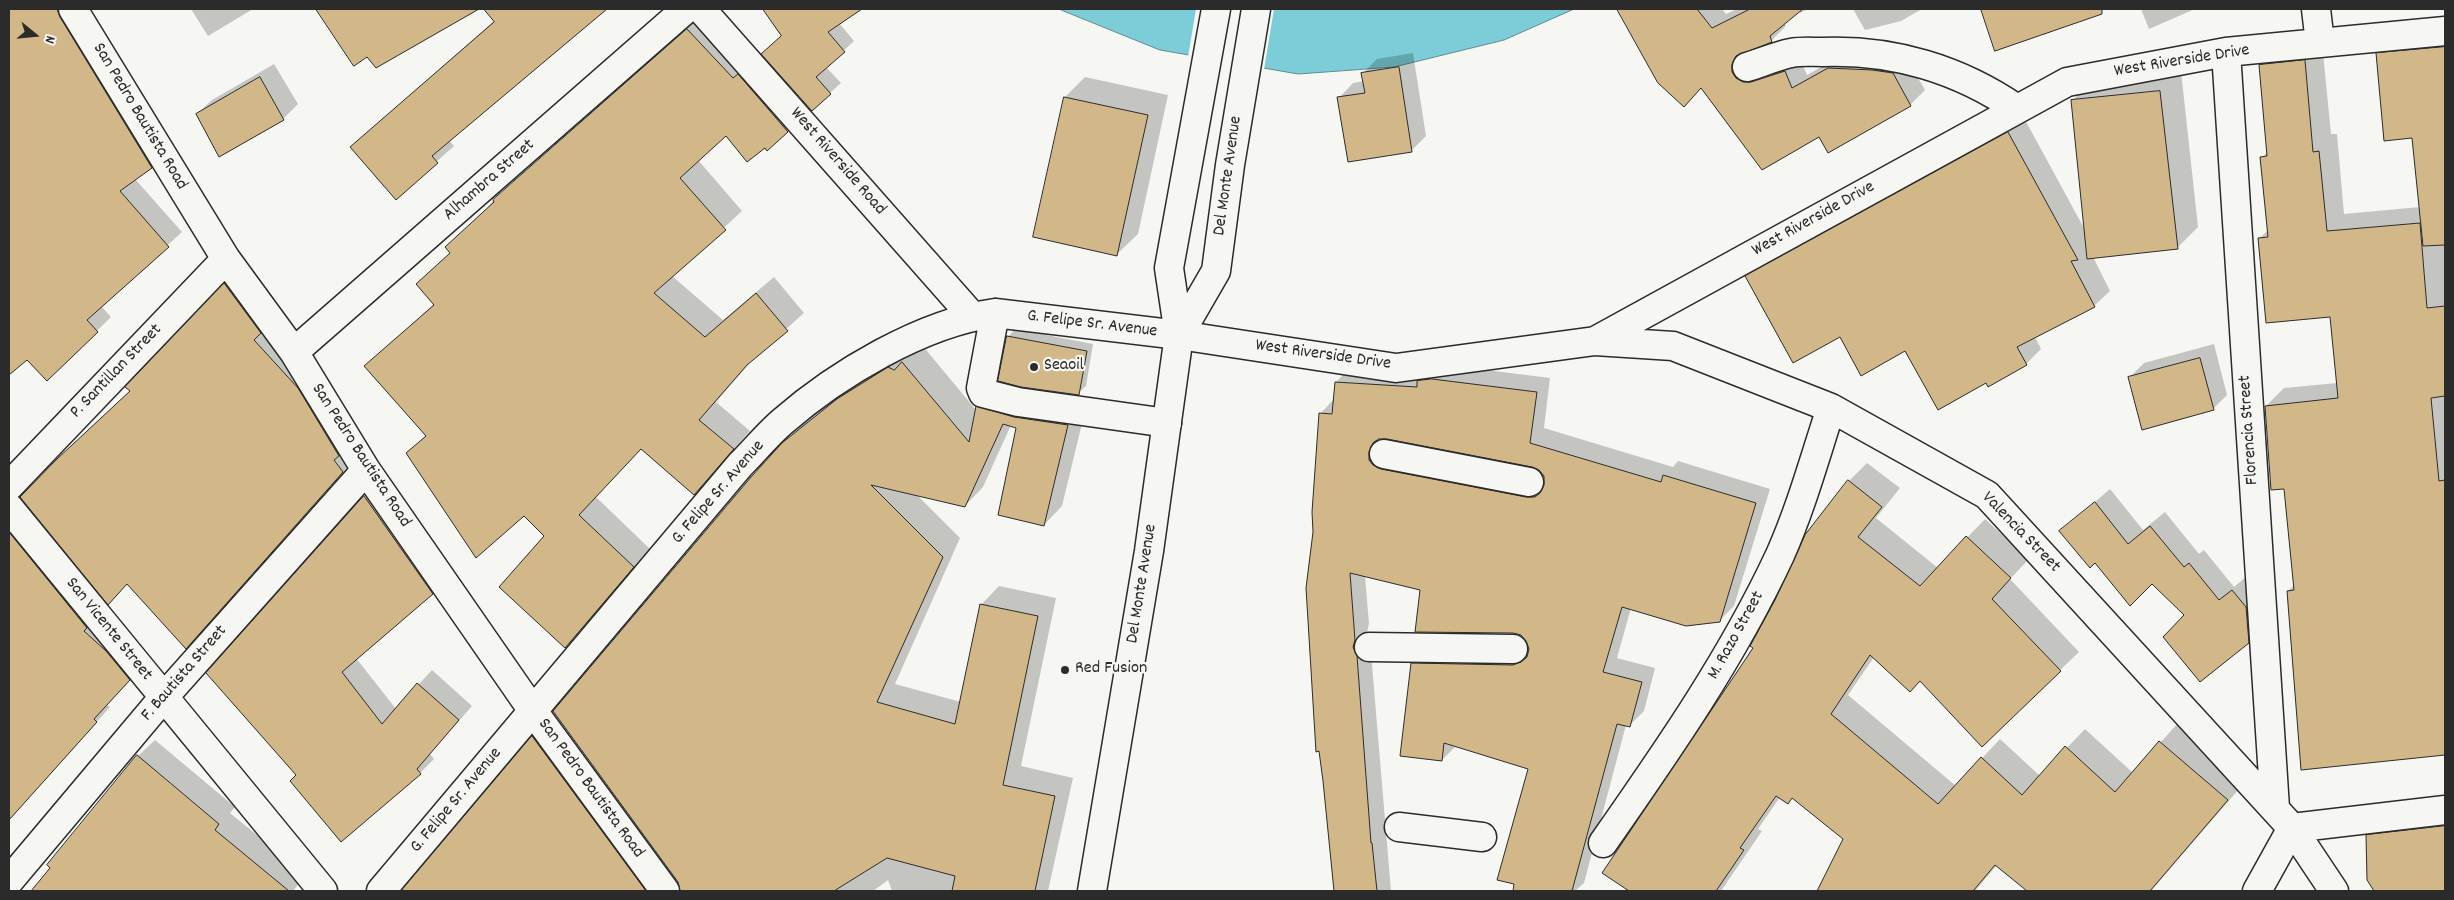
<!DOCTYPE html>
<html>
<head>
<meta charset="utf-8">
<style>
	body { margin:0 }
	#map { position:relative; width:2454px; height:900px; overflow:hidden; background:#f6f6f2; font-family:Dekko,sans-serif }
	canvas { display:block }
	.frame { position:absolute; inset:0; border:10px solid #2b2b2b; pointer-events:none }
	.north { position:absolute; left:10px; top:10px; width:50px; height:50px; -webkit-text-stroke:4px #f6f6f2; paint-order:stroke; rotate:107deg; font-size:14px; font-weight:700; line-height:20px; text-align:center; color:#2b2b2b }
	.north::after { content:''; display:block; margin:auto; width:18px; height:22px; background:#2b2b2b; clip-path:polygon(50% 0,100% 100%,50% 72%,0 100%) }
</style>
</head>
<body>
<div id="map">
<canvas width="2454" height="900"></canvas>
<div class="frame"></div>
<div class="north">N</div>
</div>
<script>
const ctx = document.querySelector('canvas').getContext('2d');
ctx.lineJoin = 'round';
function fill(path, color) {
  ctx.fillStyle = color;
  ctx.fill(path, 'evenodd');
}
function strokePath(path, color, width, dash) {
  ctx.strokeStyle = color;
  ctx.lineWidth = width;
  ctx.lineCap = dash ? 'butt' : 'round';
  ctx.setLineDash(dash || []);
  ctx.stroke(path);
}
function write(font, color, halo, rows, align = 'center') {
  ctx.font = font + ' Dekko,sans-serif';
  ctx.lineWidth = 4.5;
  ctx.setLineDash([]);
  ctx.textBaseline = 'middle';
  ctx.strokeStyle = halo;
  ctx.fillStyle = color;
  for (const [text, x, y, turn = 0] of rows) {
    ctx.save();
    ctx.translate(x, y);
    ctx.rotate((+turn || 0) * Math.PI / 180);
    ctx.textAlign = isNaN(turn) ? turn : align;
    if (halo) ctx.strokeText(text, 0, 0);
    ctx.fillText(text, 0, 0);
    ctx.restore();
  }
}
const water = new Path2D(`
	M1059,9H1574L1504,40L1394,67L1298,74L1160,50Z`);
fill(water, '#7dcdd9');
strokePath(water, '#5c8c93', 1);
fill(new Path2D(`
	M1196,9H1274L1264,70L1188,57Z`), '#f6f6f2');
fill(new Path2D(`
	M9,9H77L165,153L135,179L182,232L101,306L111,317L47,380L27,358L9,374Z
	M191,9H253L208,36Z
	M324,9H476L376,66L320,13Z
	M486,9H605L449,140L454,146L396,198L351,147L494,21Z
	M765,9H850L851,11L839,23L854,41L826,67L841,83L812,109L782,36Z
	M1626,9H1722L1726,14L1737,9H1808L1800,13V10L1784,22L1786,26L1771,41L1746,51V57H1799L1807,75L1844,54L1907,59L1925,90L1910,105L1828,151L1820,136L1702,87L1684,105L1621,14Z
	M1853,9H1922L1901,21L1865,30Z
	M1982,9H2074L2075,13L1996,49Z
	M2141,9H2195L2149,29Z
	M705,12L805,113L768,149L726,134L698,160L742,211L672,276L723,320L774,277L804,313L755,357L716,402L750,431L694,494L641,448L596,497L650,549L565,647L545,536L524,515L408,453L426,435L366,366L435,303L417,284L451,252L494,200Z
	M2445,31V754L2302,769L2288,591L2295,584L2285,487L2266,406L2284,388L2337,383L2331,316L2260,238L2269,229L2262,158L2268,151L2260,65L2278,47L2322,43L2331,134H2337L2344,214L2420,207L2414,137L2377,54L2396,36Z
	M1413,53L1426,136L1411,151L1339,98L1353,83L1364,81L1363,73L1377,59Z
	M274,64L298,104L283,119L197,114L212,100Z
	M2181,71L2198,227L2177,248L2093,257L2110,291L2094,306L2035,337L2041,349L2026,364L1987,381L1905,349L1840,335L1747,277L1762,261L2024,118L2085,230L2072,101L2092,80Z
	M1085,77L1168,95L1138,234L1117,254L1065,97Z
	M238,271L356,458L198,635L131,391L127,387Z
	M1015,329L1093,344L1086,386L1078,393L1008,337Z
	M2214,344L2227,395L2213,409L2130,377L2144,363Z
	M922,345L976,410L995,389L1086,407L1062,506L1044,525L1017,427L1011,425L983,487L965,506L917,495L960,538L895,684L961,702L981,605L999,586L1056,598L1021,766L1073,778L1048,891H892L888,880L873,891H395L398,888L406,887L533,737L551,719L671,882L681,888L783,444L802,425L857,381Z
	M1447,365L1550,378L1544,428L1673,467L1678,461L1770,489L1734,606L1719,621L1631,608L1617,658L1655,668L1644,711L1629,726L1626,725L1584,883L1575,891H1547L1499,879L1530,768L1456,746L1442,760L1412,664L1427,649L1528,651L1530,650L1528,641L1521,634L1422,589L1365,576L1369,624L1367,632L1370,641L1391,891H1335L1324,781L1314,532L1321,413L1334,399L1336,382L1350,368ZM1383,438L1532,465L1540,470L1545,476L1546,483L1383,445Z
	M1867,463L1900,488L1876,518L1938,568L1985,519L2029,559L2010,579L2079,652L1982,745L1921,680L1874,657L1848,695L1956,786L2000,739L2040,776L2085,729L2133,773L2178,723L2246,781L2151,891H2029L1997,865L1975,891H1818L1844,839L1793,797H1780L1758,829L1762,831L1721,891H1631L1604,872L1755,648L1849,481Z
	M379,483L446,579L356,658L396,709L432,670L472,706L430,754L434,759L420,773L298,775L208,673Z
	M2110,489L2143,530L2165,512L2199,554L2204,550L2234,587L2247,576L2263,628L2248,642L2185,615L2152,583L2095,562L2061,531Z
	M9,497L143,666L107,705L110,707L9,820Z
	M155,740L235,807L230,813L306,875L293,891H61L45,876L138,756Z
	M2445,810V891H2376L2368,880L2367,836L2385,817Z`), '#0003');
const building = new Path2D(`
	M9,9H57L60,17L152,168L120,191L169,247L87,320L98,332L47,381L27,360L9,375Z
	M316,9H479L376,68L367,57L354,66Z
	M484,9H607L432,156L438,163L396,200L350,147L494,22Z
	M763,9H862L828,32L845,52L816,77L831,94L812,111L761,54L781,36Z
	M1617,9H1697L1712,28L1750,9H1803L1770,36L1772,42L1736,56L1732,64V72L1736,78L1743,82H1751L1785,71L1792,88L1828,68L1872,70L1893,73L1911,106L1828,153L1819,137L1762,170L1701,88L1684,107L1658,83Z
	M1981,9H2102V14L1995,51Z
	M687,29L733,78L738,74L788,132L767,151L765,148L747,162L726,136L680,178L726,230L654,293L705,337L756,293L788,331L747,365L699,420L734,449L694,495L641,449L579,515L634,567L565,648L499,587L544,536L524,516L476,558L406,453L426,436L364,366L434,305L416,284L450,253L445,247L494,202L493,200Z
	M2445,47V245L2423,246L2412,138L2384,141L2376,53Z
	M2305,60L2313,152L2319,151L2327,231L2420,223L2427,308L2445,306V396L2431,398L2439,481L2445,480V755L2301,770L2287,591L2294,590L2284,489L2271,490L2265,406L2338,398L2330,317L2266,323L2258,238L2268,237L2260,157L2267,156L2259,65Z
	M1399,67L1412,152L1348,162L1337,97L1365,93L1361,73Z
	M260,77L284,120L219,157L196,114Z
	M2160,91L2178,249L2087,259L2071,100Z
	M1064,97L1148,115L1117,256L1033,237Z
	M2008,132L2078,260L2071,261L2095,307L2017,347L2027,365L1988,387L1986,383L1938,410L1905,351L1861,376L1840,337L1793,363L1745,276Z
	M224,283L261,333L254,340L298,388L339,456L334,460L343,472L186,649L127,584L108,605L20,497L57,459L130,391L125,387Z
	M1007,336L1087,351L1079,395L1021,387L998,381Z
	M2200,358L2214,410L2142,430L2128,377Z
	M902,362L969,442L976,406L1014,417L1068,425L1044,526L998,515L1016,428L1003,424L965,507L871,485L943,557L877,702L955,724L980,604L1038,616L1003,785L1055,796L1035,891H952L955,876L887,858L834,891H680L678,882L553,711L752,476L782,443L837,399L888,367L894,370Z
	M1432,379L1537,392L1530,443L1661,482L1663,475L1756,503L1720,622L1686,626L1622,607L1603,672L1642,682L1630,727L1617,724L1572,891H1513L1514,884L1497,880L1528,769L1444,743L1442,761L1400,756L1411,663L1513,665L1521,662L1527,657L1529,649L1526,641L1521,635L1513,633L1415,632L1420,590L1350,573L1355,640L1353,647L1357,656L1371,843H1372L1377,891H1334L1323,781L1319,751L1316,752L1306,588L1313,532L1312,512L1319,413L1332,414L1335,382L1417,387V381ZM1379,439H1387L1532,467L1539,470L1544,476V485L1540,493L1535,497H1526L1381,469L1373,465L1369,460V452L1373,443Z
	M1848,480L1882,507L1858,537L1920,586L1966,536L2011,578L1992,599L2061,671L1982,747L1920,681L1910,692L1870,655L1831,714L1938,804L1981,757L2022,795L2065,746L2115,792L2159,741L2228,800L2150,891H2027L1995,865L1973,891H1817L1843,839L1792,798L1788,804L1776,796L1740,848L1744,850L1716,891H1629L1602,873L1753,648L1750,646L1775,600L1805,535Z
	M364,496L433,594L342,672L382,724L417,683L459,720L417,769L421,774L341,842L290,781L296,775L206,673Z
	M2095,502L2128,544L2150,526L2184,567L2189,563L2219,600L2232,590L2246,607L2249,643L2200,682L2163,637L2184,615L2152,584L2130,606L2095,563L2090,568L2059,531Z
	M9,532L87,628L84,631L106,651L130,680L94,719L97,722L9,820Z
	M532,736L646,891H401Z
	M137,755L219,824L215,830L289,891H31L50,868L47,865Z
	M2445,826V891H2374L2367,880L2366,835Z`);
fill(building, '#d2b888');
strokePath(building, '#2b2b2b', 1);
const minor = new Path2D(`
	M73,9L226,259L294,352L366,470L533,711L665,891
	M701,9L972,316
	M2316,9L2320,43
	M2226,52L2275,808
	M1747,67C1761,63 1776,56 1791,53C1801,51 1812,52 1822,52C1892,49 1959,69 2017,109
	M995,313L981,388L983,393L1018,402L1167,423
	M1595,341L1673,346L1831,408L1987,495L2292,828L2334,891
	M294,352L686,9
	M1384,454L1529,482
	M9,486L226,259
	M9,508L323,891
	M1369,647L1513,649
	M1399,827L1482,837
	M1603,843C1668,750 1732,658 1780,555C1801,508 1815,457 1831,408
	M9,881L163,698L366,470
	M381,891L740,465C754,451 767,435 782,422C837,374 922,323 995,313L1179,335L1396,368L1595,341L2067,82L2226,52L2445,31
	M2257,891L2292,828L2445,810`);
const major = new Path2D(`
	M1179,335L1216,271L1230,165L1256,9
	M1092,891L1149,551L1179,335L1169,268L1216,9`);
strokePath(minor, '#2b2b2b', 31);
strokePath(major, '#2b2b2b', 31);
strokePath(minor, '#f6f6f2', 28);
strokePath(major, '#f6f6f2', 28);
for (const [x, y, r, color] of [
	[1034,367,5,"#2b2b2b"],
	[1065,670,5,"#2b2b2b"]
]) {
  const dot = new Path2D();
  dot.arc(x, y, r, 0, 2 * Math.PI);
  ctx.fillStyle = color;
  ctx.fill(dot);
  strokePath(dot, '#f6f6f2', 2);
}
write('18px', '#2b2b2b', '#f6f6f2', [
	["West Riverside Drive",2182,62,-9],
	["San Pedro Bautista Road",139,117,59],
	["West Riverside Road",837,162,49],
	["Del Monte Avenue",1229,176,-82],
	["Alhambra Street",490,181,-41],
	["West Riverside Drive",1814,220,-29],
	["G. Felipe Sr. Avenue",1092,325,7],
	["West Riverside Drive",1323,356,8],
	["P. Santillan Street",117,372,-46],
	["Florencia Street",2250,430,-94],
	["San Pedro Bautista Road",360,456,57],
	["G. Felipe Sr. Avenue",719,493,-49],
	["Valencia Street",2020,533,46],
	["Del Monte Avenue",1143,584,-81],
	["San Vicente Street",108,630,51],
	["M. Razo Street",1737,636,-61],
	["F. Bautista Street",185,674,-49],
	["San Pedro Bautista Road",590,789,54],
	["G. Felipe Sr. Avenue",457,801,-50]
]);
write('18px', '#2b2b2b', '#f6f6f2', [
	["Seaoil",1044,367],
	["Red Fusion",1075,670]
], 'left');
</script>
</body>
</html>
